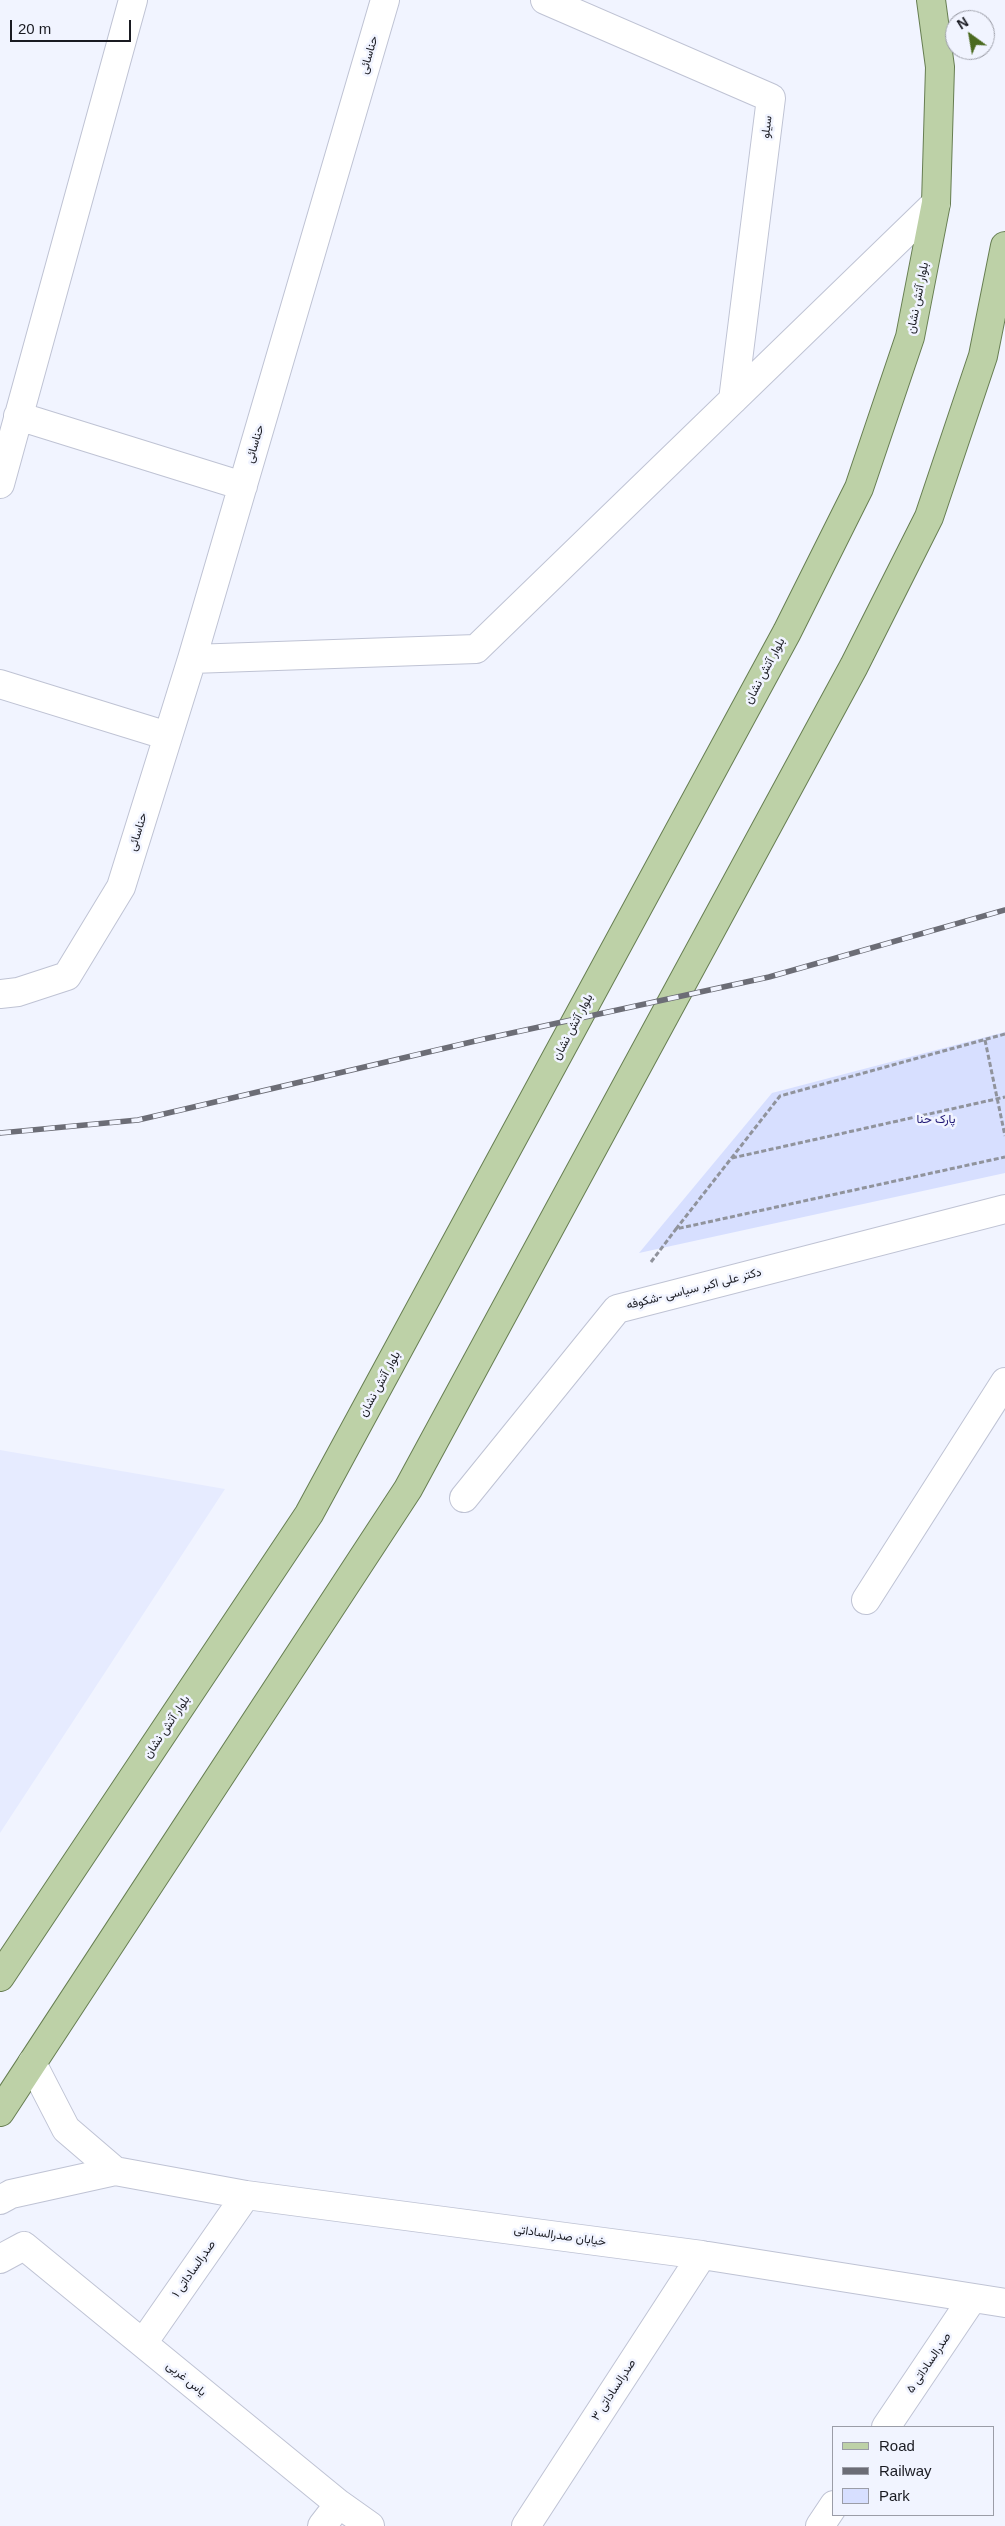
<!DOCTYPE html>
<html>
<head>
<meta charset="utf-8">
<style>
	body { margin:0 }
	#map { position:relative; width:1005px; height:2526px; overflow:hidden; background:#f1f4ff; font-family:Helvetica,sans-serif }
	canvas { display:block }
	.legend { position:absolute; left:832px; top:2426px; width:162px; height:90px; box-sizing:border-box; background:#f1f4ff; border:1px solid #9b9da7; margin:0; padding:6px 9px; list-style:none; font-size:15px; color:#1a1b22 }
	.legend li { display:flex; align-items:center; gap:10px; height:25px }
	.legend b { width:25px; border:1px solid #9b9da7 }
	.north { position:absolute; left:945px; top:10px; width:50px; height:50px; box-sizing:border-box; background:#f1f4ff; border:1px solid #9b9da7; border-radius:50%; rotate:328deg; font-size:14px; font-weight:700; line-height:20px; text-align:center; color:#1a1b22 }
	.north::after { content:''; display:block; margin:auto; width:18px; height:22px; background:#4b6a20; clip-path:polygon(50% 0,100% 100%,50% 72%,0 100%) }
	.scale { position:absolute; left:10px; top:20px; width:121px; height:22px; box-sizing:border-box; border:2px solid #1a1b22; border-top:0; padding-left:6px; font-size:15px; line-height:18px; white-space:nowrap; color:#1a1b22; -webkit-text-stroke:4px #f1f4ff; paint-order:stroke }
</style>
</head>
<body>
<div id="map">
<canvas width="1005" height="2526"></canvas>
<ul class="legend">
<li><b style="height:6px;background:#bdd1a7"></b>Road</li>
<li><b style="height:6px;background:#6c6d76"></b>Railway</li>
<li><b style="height:14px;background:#d7dfff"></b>Park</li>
</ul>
<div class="north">N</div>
<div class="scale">20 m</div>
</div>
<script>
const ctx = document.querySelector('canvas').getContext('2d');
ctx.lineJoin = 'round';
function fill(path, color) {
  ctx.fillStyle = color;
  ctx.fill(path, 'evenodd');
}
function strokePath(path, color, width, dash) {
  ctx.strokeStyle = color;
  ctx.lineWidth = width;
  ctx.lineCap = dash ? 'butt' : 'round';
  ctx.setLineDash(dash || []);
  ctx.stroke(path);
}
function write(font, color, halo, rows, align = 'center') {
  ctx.font = font + ' Helvetica,Vazirmatn,sans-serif';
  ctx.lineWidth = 5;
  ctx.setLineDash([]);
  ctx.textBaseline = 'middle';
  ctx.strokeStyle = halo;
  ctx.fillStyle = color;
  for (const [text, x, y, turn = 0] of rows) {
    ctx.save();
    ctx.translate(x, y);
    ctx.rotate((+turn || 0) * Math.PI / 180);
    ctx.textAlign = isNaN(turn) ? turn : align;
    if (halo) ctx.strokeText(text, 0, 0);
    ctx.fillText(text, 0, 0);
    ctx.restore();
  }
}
fill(new Path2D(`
	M0,1450L225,1489L0,1833Z`), '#e6ebff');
fill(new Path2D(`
	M1005,1032V1173L639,1253L772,1093Z`), '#d7dfff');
const minor = new Path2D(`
	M545,0L771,98L733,400
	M18,416L243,486
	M0,484L133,0
	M192,659L476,649L936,203
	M0,684L168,736
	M0,994L18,992L67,976L121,887L192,659L385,0
	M464,1498L617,1309L1005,1209
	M866,1600L1005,1382
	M32,2063L66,2129L115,2171
	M0,2200L11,2194L115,2171L246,2195L702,2255L1005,2303
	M0,2259L24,2246L339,2504L370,2526
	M143,2343L246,2195
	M886,2427L972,2299
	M322,2526L339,2504
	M526,2526L702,2255
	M820,2526L834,2505`);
const major = new Path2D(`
	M0,1977L309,1514L787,632L859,488L910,337L936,203L940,67L931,0
	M0,2112L408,1489L854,666L929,517L983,356L1005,246`);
strokePath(minor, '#bfc3d4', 30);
strokePath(major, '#677e52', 30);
strokePath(new Path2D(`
	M1005,1034L780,1096L676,1229L1005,1157
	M985,1040L1005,1136
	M732,1158L1005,1097
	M651,1262L676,1229`), '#90939c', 3, [5, 2.5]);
strokePath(minor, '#fff', 28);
strokePath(major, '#bdd1a7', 28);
const rail = new Path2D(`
	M0,1133L138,1120L484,1039L769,977L1005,910`);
strokePath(rail, '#6c6d76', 5.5);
strokePath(rail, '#f1f4ff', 4, [11]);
write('12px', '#1a1b22', '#f1f4ff', [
	["حناسائی",369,55,-74],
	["سیلو",767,127,-83],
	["بلوار آتش نشان",918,298,-79],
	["حناسائی",255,444,-74],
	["بلوار آتش نشان",765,671,-62],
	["حناسائی",138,832,-73],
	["بلوار آتش نشان",573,1027,-62],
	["دکتر علی اکبر سیاسی -شکوفه",694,1289,-14],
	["بلوار آتش نشان",380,1384,-61],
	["بلوار آتش نشان",167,1727,-56],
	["خیابان صدرالساداتی",560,2236,8],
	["صدرالساداتی ۱",194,2269,-55],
	["صدرالساداتی ۵",929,2363,-56],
	["یاس غربی",186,2379,39],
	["صدرالساداتی ۳",614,2390,-57]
]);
write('12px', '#1d1574', '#f1f4ff', [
	["پارک حنا",936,1120]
]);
</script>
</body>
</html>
